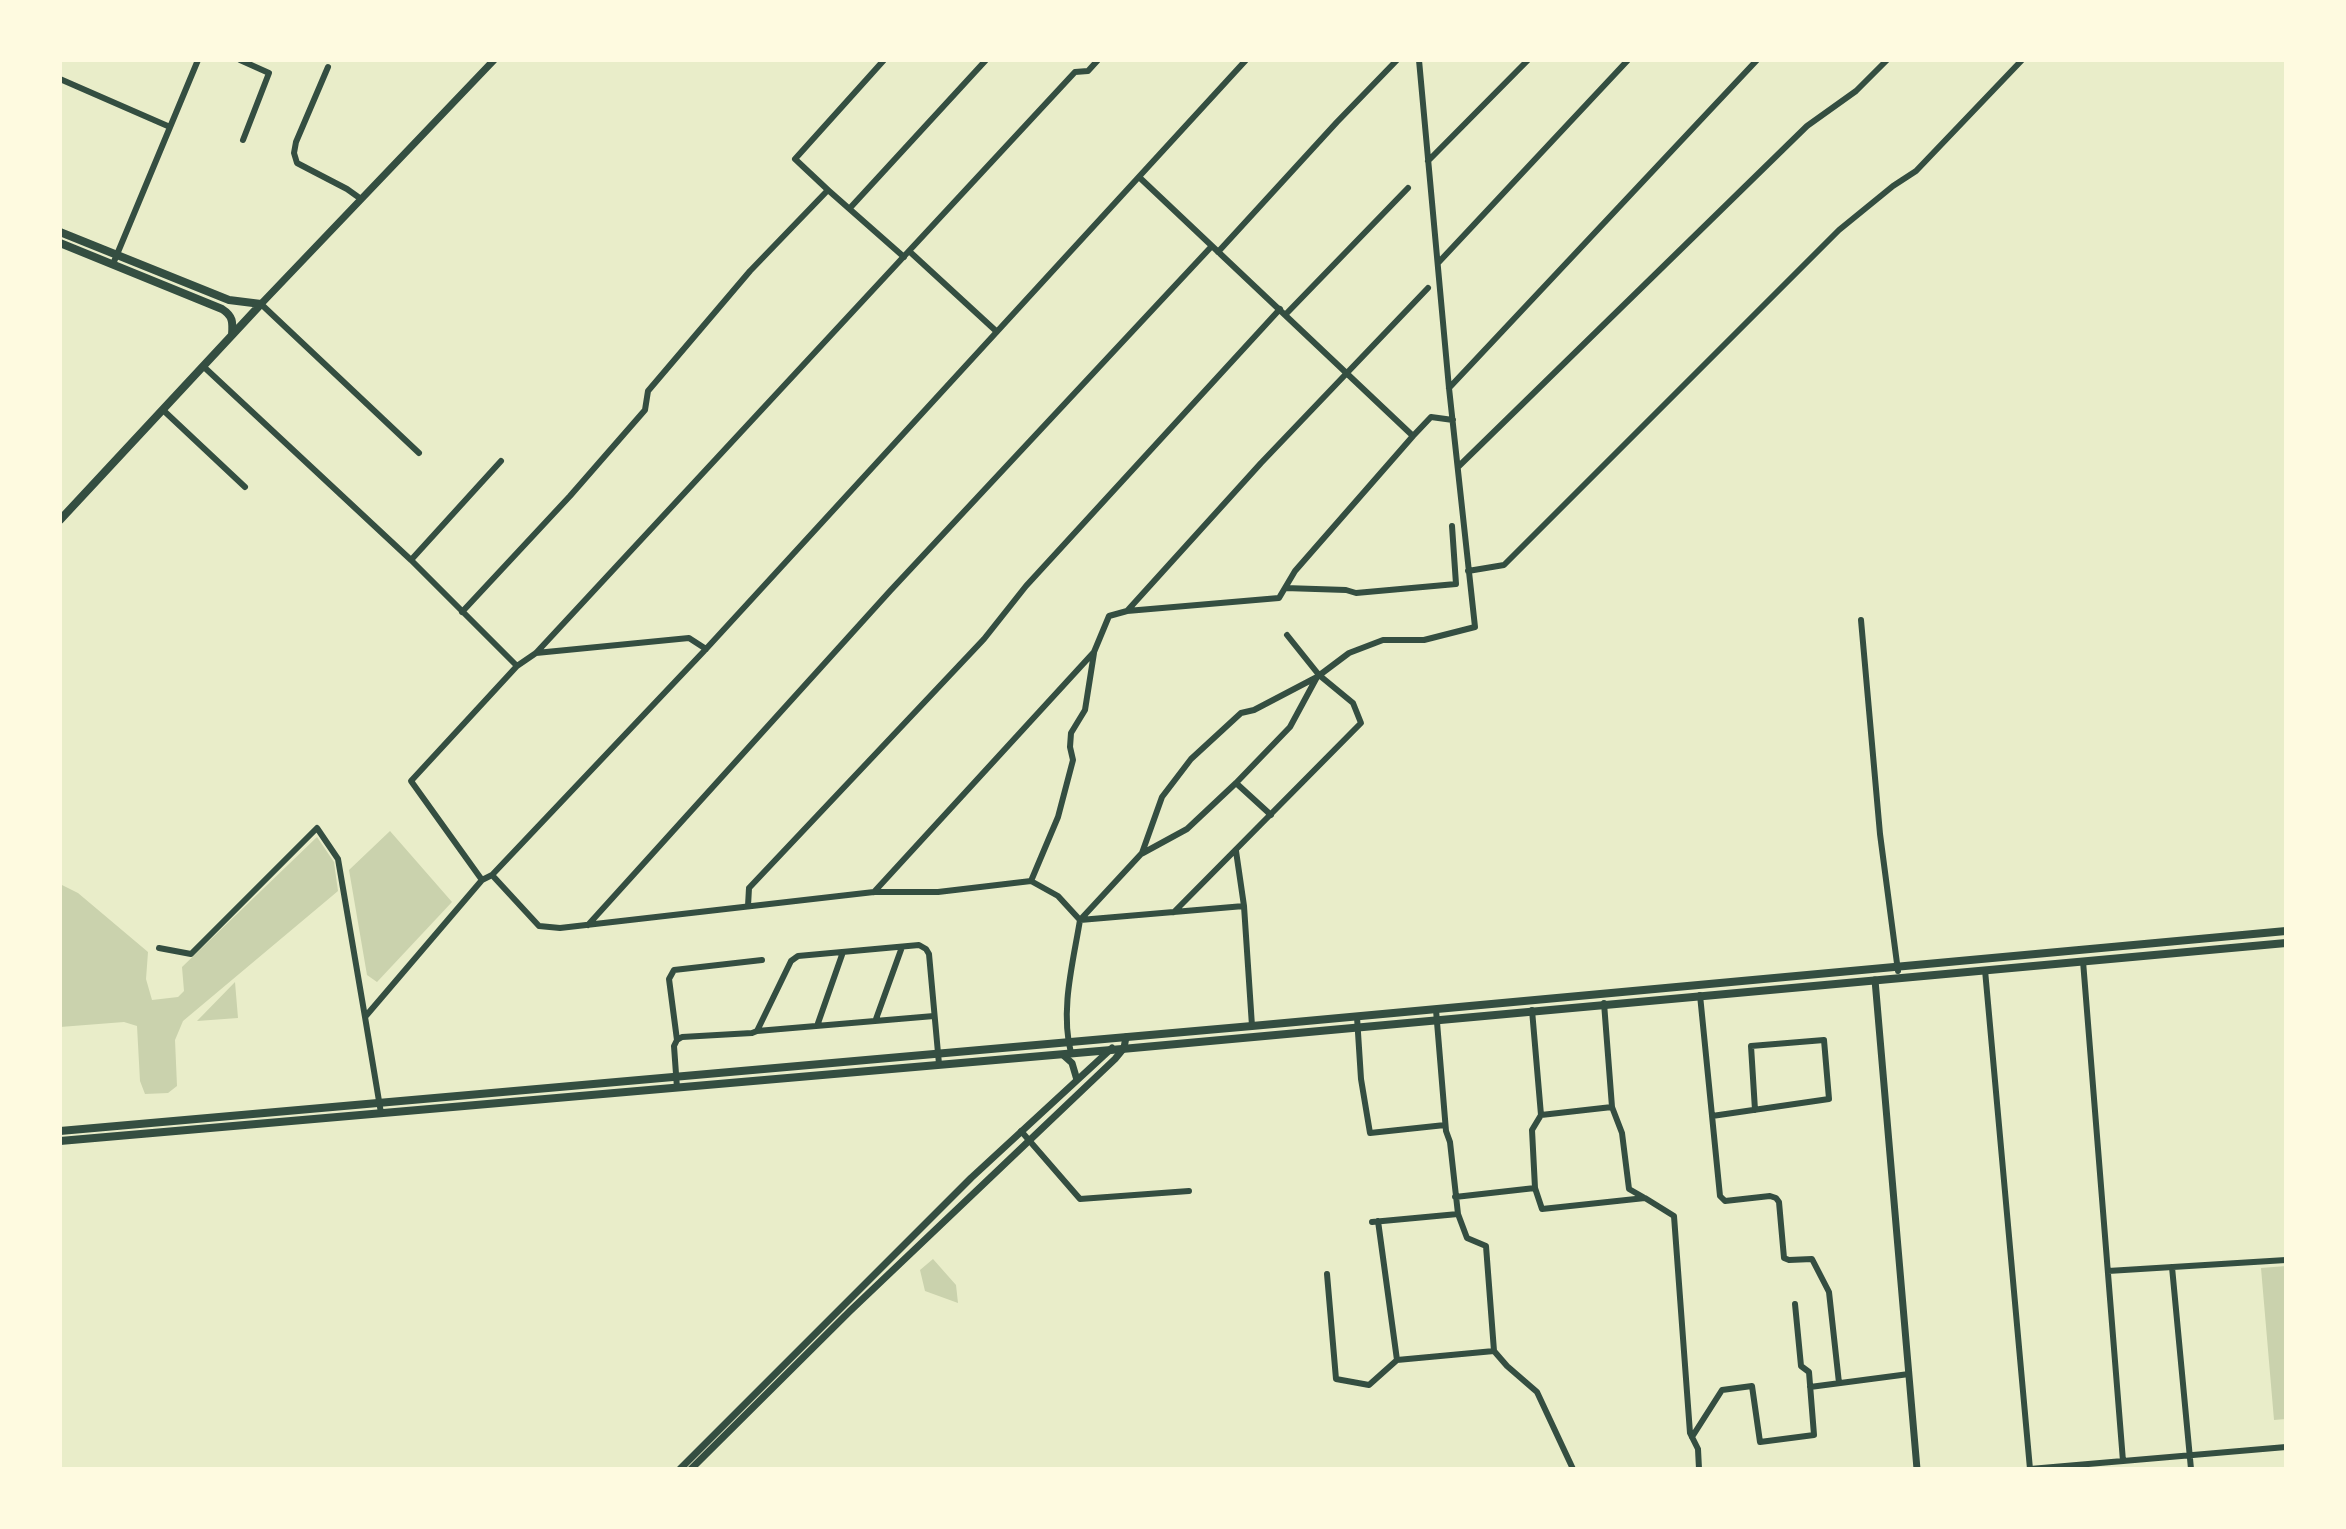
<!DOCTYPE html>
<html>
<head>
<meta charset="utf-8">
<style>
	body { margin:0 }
	#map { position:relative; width:2346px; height:1529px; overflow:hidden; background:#e9edc9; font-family:Montserrat,sans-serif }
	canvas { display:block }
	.frame { position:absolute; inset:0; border:62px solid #fefae0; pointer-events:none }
</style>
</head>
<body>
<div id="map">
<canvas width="2346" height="1529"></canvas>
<div class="frame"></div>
</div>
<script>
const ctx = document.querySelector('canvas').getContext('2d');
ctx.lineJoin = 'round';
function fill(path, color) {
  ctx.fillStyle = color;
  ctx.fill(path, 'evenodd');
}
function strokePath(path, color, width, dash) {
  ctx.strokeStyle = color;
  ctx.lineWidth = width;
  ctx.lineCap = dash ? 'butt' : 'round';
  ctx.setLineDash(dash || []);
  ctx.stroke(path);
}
fill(new Path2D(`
	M390,831L452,902L377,982L367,975L349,870Z
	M317,837L334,862L338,891L183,1021L175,1040L177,1086L168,1093L145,1094L140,1081L137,1026L124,1022L60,1027V884L78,893L148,952L146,979L152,1000L178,997L184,991L182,967Z
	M235,982L238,1018L197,1021Z
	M933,1259L956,1285L958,1303L925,1291L920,1270Z
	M2286,1266V1419L2274,1420L2261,1268Z`), '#cad2ad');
strokePath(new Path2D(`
	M240,60L269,73L243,140
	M328,67L296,142L294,153L297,163L347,189L361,199
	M60,79L170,127
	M1428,161L1528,60
	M1139,177L1413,436L1431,417L1453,420
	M828,190L795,159L884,60
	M850,208L986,60
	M909,251L996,331
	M1218,252L1337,122L1397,60
	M1438,263L1628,60
	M113,264L198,60
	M261,304L419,453
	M1286,314L1408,188
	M204,367L411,560L517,666
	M1449,388L1757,60
	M163,410L245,487
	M1458,467L1807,126L1856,91L1887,60
	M411,560L501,461
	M1468,571L1504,565L1839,230L1893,186L1916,171L2022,60
	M1285,588L1346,590L1356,593L1456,584L1452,526
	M1127,611L1279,598L1295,571L1413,436
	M462,612L570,496L645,410L648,391L750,271L828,190L904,257
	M1861,620L1880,834L1898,971
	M536,653L689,638L706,649
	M1236,783L1271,815
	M1236,851L1244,906L1252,1026
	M1143,853L1187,829L1236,783L1290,727L1317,677
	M492,875L539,926L560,928L874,892H938L1031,881L1058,896L1080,920C1073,963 1060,1010 1071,1053
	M482,880L411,781L517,666L536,653L1075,72L1088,71L1098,60
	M1031,881L1058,817L1073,760L1070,747L1071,733L1085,710L1094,653
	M874,892L1094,652L1109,616L1127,611L1261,463L1428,288
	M748,906L749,888L984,639L1026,586L1280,309
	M1174,912L1361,723L1353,703L1319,675L1287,635
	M1080,920L1142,853L1162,797L1191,759L1241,713L1254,710L1317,677L1349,653L1383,640H1424L1475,627L1449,388L1419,60
	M1080,920L1244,906
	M588,925L890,591L1211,247
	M159,948L191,954L317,828L338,859L365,1017
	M2083,961L2123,1461
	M1985,970L2030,1469
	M1700,995L1720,1196L1725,1201L1770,1196L1776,1198L1779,1202L1784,1258L1789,1260L1812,1259L1829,1292L1839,1383
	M1604,1003L1612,1107L1622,1133L1629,1189L1643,1197
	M1436,1010L1446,1131L1450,1142L1458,1214L1467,1238L1486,1246L1494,1351
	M1532,1010L1541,1115L1532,1130L1535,1188L1542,1209L1645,1198L1674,1216L1690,1433L1698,1449L1699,1469
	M1357,1017L1361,1079L1370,1133L1445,1125
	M876,1019L902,947
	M817,1026L843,952
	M757,1031L934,1016
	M677,1040L669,979L674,970L762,960
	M677,1088L674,1046L677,1040L682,1037L752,1033L757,1031L791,961L798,956L919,945L926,949L929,954L939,1064
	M381,1113L365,1017L482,880L492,875L706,649L1246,60
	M1541,1115L1612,1107
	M1712,1116L1829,1099L1824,1040L1751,1046L1755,1110
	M1021,1131L1080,1199L1189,1191
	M1455,1197L1535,1188
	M1378,1221L1397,1360
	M1372,1222L1458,1214
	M2172,1267L2191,1469
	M2108,1271L2286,1260
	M1327,1274L1336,1379L1369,1385L1397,1360
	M1494,1351L1507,1366L1537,1392L1573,1469
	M1397,1360L1494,1351
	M1810,1387L1909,1374
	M1692,1437L1722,1390L1752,1386L1760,1442L1814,1435L1809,1372L1801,1366L1795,1304
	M2030,1469L2286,1447`), '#344e41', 6);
strokePath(new Path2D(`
	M261,304L494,60
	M1875,980L1917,1469
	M1063,1055L1072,1063L1077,1080
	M680,1469L971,1178L1112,1048
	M691,1469L850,1311L1115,1059L1124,1048L1126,1037`), '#344e41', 7);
strokePath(new Path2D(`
	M60,232L229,300L261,304
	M60,243L222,309C233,316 233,322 232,335
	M60,520L261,304
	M60,1131L1252,1026L2286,931
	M60,1141L1111,1050L2286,943`), '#344e41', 8);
</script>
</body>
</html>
